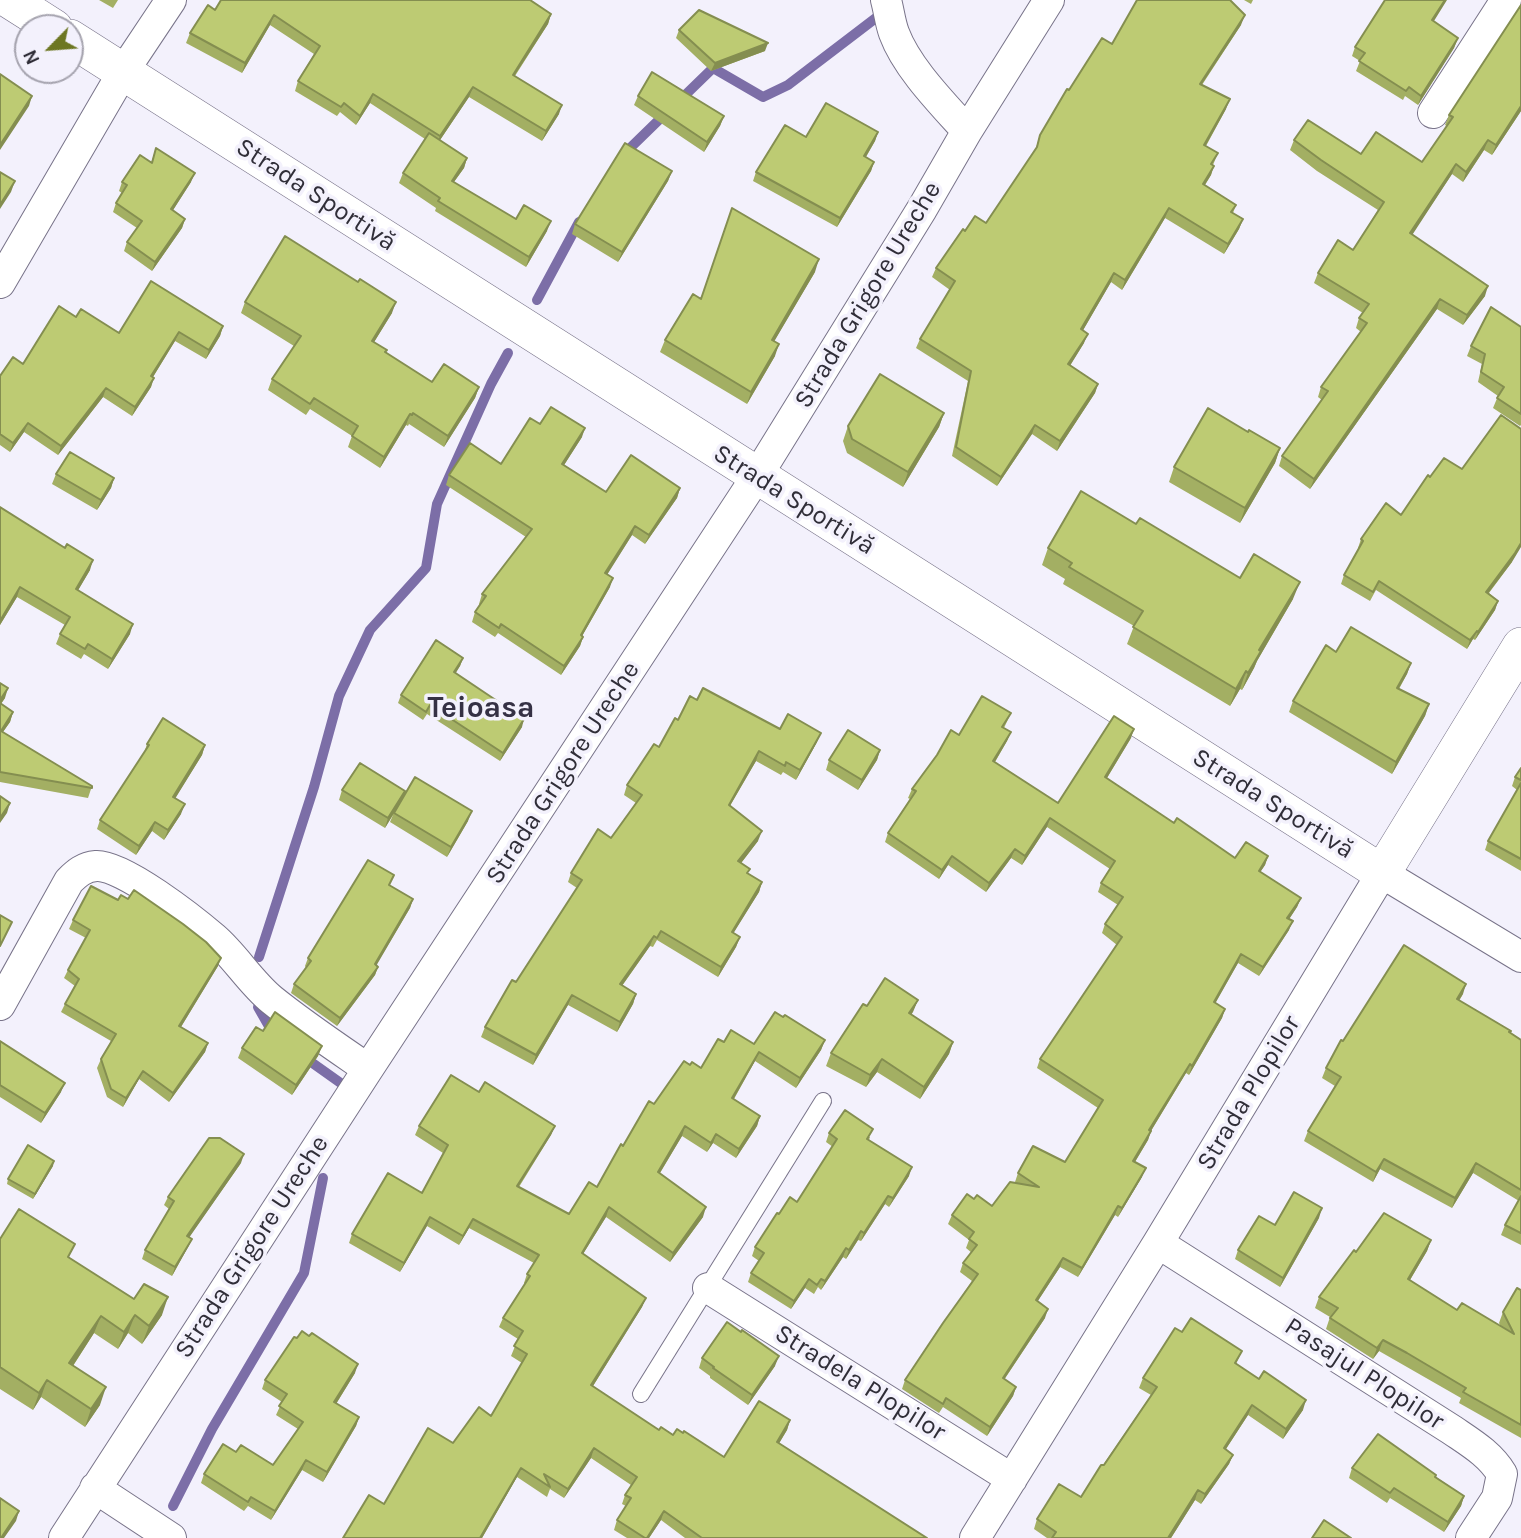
<!DOCTYPE html>
<html>
<head>
<meta charset="utf-8">
<style>
	body { margin:0 }
	#map { position:relative; width:1521px; height:1538px; overflow:hidden; background:#f3f1fc; font-family:Karla,sans-serif }
	canvas { display:block }
	.north { position:absolute; left:14px; top:14px; width:70px; height:70px; box-sizing:border-box; background:#f3f1fc; border:2px solid #a5a3ae; border-radius:50%; rotate:245deg; font-size:19px; font-weight:700; line-height:28px; text-align:center; color:#302e38 }
	.north::after { content:''; display:block; margin:auto; width:24px; height:32px; background:#6d7722; clip-path:polygon(50% 0,100% 100%,50% 72%,0 100%) }
</style>
</head>
<body>
<div id="map">
<canvas width="1521" height="1538"></canvas>
<div class="north">N</div>
</div>
<script>
const ctx = document.querySelector('canvas').getContext('2d');
ctx.lineJoin = 'round';
function strokePath(path, color, width, dash) {
  ctx.strokeStyle = color;
  ctx.lineWidth = width;
  ctx.lineCap = dash ? 'butt' : 'round';
  ctx.setLineDash(dash || []);
  ctx.stroke(path);
}
function fill(path, color) {
  ctx.fillStyle = color;
  ctx.fill(path, 'evenodd');
}
function write(font, color, halo, rows, align = 'center') {
  ctx.font = font + ' Karla,sans-serif';
  ctx.lineWidth = 7;
  ctx.setLineDash([]);
  ctx.textBaseline = 'middle';
  ctx.strokeStyle = halo;
  ctx.fillStyle = color;
  for (const [text, x, y, turn = 0] of rows) {
    ctx.save();
    ctx.translate(x, y);
    ctx.rotate((+turn || 0) * Math.PI / 180);
    ctx.textAlign = isNaN(turn) ? turn : align;
    if (halo) ctx.strokeText(text, 0, 0);
    ctx.fillText(text, 0, 0);
    ctx.restore();
  }
}
strokePath(new Path2D(`
	M678,102L713,68L763,97L788,85L885,11
	M624,157L627,151L666,113
	M537,300L579,222
	M259,957L314,787L339,696L370,630L426,568L437,504L491,384L508,353
	M258,1007L274,1035
	M304,1057L342,1084
	M173,1506L212,1429L304,1273L323,1178`), '#7c6ea7', 10);
const service = new Path2D(`
	M641,1394L823,1101`);
const minor = new Path2D(`
	M886,0C889,11 890,22 894,33C907,68 942,103 967,131
	M1433,113L1506,0
	M0,283L123,72L171,0
	M0,1005L69,881C77,873 84,867 96,866C122,864 193,920 214,938C235,956 250,982 272,1000C303,1025 336,1047 368,1069
	M1158,1243L1452,1430C1471,1443 1490,1454 1502,1474L1497,1498L1471,1538
	M708,1288L1012,1479
	M95,1488L171,1538
	M64,1538L368,1069L757,476L922,209L967,131L1049,0
	M975,1538L1158,1243L1382,873L1521,957`);
const tertiary = new Path2D(`
	M10,0L54,28
	M70,38L1382,873L1521,646`);
strokePath(service, '#787389', 18);
strokePath(minor, '#787389', 32);
strokePath(tertiary, '#787389', 38);
strokePath(service, '#fff', 16);
strokePath(minor, '#fff', 30);
strokePath(tertiary, '#fff', 37);
fill(new Path2D(`
	M99,0H118L113,8Z
	M1244,0H1253L1251,4Z
	M215,10L551,14L548,24L515,76L559,114L542,141L469,97L440,140L467,158L464,168L454,182L516,219L547,231L526,267L435,211L436,208L399,183L403,173L425,139L370,103L356,125L340,112L337,116L295,91L298,81L314,54L270,25L242,73L186,43L190,33Z
	M1434,22L1458,38L1454,48L1418,105L1405,96L1403,100L1356,71L1360,61L1352,56L1355,47Z
	M1241,25L1202,85L1226,109L1206,146L1218,153L1213,165L1211,175L1205,185L1236,205L1233,213L1243,219L1239,229L1224,254L1165,218L1122,290L1111,282L1083,330L1084,343L1070,365L1098,384L1095,393L1057,451L1032,434L997,486L952,456L968,381L916,348L920,339L950,290L932,277L936,268L965,231L986,223L1035,151L1040,135L1069,90L1112,44Z
	M679,30L765,51L711,71L676,38Z
	M638,96L724,116L720,126L704,152L634,105Z
	M1521,111L1492,155L1484,150L1463,182L1452,174L1412,234L1485,296L1463,325L1437,309L1310,489L1279,466L1282,456L1322,400L1318,397L1321,387L1361,332L1356,328L1359,318L1363,313L1314,283L1318,273L1353,250L1378,210L1317,171L1290,150L1294,140L1361,154L1422,162L1447,126L1445,125L1449,115Z
	M878,132L875,141L866,157L874,162L871,171L837,227L753,181L756,172L806,137Z
	M156,148L191,182L173,210L185,219L182,228L152,271L124,251L127,242L137,228L113,212L116,203L122,193L119,191L122,182L151,163Z
	M672,171L668,181L618,262L572,234L575,224Z
	M815,272L774,341L775,356L747,404L660,352L665,340L701,299Z
	M245,302L392,313L374,342L387,350L385,353L432,382L479,387L475,398L444,447L409,424L408,426L406,425L380,468L348,447L352,436L310,409L306,415L268,390L272,379L294,346L241,313Z
	M76,317L119,333L223,326L220,336L206,359L175,341L153,377L151,387L132,416L103,397L58,455L24,432L10,452L0,445V376L23,364Z
	M1521,327V425L1520,426L1493,408L1498,396L1478,382L1482,364L1467,356L1471,346Z
	M944,413L939,427L903,487L847,453L843,441L848,426Z
	M540,424L582,437L564,465L606,492L680,488L677,498L645,544L632,535L607,574L610,587L582,636L583,637L580,646L561,675L498,633L495,637L472,622L475,612L480,605L479,604L482,594L526,537L446,485L449,475L501,464Z
	M1248,432L1280,448L1275,463L1240,523L1169,482L1174,467Z
	M56,474L114,478L111,488L97,510L52,484Z
	M1430,477L1512,562L1489,593L1498,601L1495,610L1475,640L1473,639L1467,649L1376,590L1370,601L1341,584L1344,575L1359,548H1358L1361,539L1401,515Z
	M0,507L90,570L78,590L130,634L108,669L84,654L81,659L56,644L60,634L65,625L17,597L0,625Z
	M1136,524L1240,578L1293,599L1257,661L1254,668L1242,690L1240,689L1230,706L1127,644L1134,626L1063,584L1065,579L1042,565L1048,548Z
	M1336,652L1411,663L1407,674L1399,689L1429,704L1425,716L1392,774L1289,712L1293,701Z
	M463,658L460,666L455,673L522,727L500,761L427,714L423,720L398,703L401,695Z
	M0,683L5,698L1,704L13,712L10,722L3,732L92,786L88,798L0,782Z
	M697,700L817,742L796,780L783,772L781,775L756,761L730,806L758,841L741,863L748,873L762,882L759,892L733,933L740,937L736,947L718,977L657,940L653,947L650,946L622,986L636,994L633,1004L617,1032L568,1005L533,1065L481,1037L485,1027L516,982L577,888L568,882L571,873L611,838L636,803L624,795L627,785L659,747L678,720Z
	M1011,713L1004,728L1011,732L1007,741L995,762L1058,803L1131,738L1107,778L1174,823L1235,858L1268,856L1265,865L1260,872L1301,898L1297,907L1289,919V930L1259,976L1238,963L1215,1003L1225,1009L1222,1018L1189,1075L1186,1073L1151,1131L1148,1140L1135,1162L1142,1177L1118,1217L1115,1215L1078,1277L1060,1267L1037,1302L1045,1318L1004,1380L1016,1387L1013,1396L987,1436L943,1407L939,1413L902,1389L905,1380L972,1281L960,1272L963,1263L972,1253L966,1248L969,1240L948,1224L952,1215L974,1199L992,1206L1016,1183L1015,1182L1018,1173L1065,1162L1098,1108L1037,1068L1040,1059L1117,945L1102,933L1105,924L1118,905L1098,892L1101,883L1110,869L1047,827L1022,865L1011,858L986,892L948,865L939,879L885,842L888,833L910,799L908,798L912,789L959,735Z
	M147,744L205,745L202,755L175,798L181,814L164,840L152,831L136,855L97,829L100,820L144,753Z
	M880,750L877,760L858,790L826,770L829,760Z
	M1521,768V871L1485,850L1488,841L1517,790L1512,786L1515,777Z
	M342,790L402,798L468,821L447,857L390,822L393,815L385,828L339,800Z
	M390,886L413,899L410,908L376,965L378,967L375,975L337,1026L291,993L294,984L306,968L305,966L308,958Z
	M73,920L218,966L181,1027L208,1043L205,1052L169,1102L139,1079L123,1107L107,1097L97,1068L101,1059L111,1041L61,1012L65,1004L75,986L64,978L68,970L86,938L69,929Z
	M1463,994L1459,1001L1521,1040V1245L1501,1235L1505,1225L1519,1201L1473,1173L1452,1208L1380,1169L1373,1182L1304,1141L1308,1131L1335,1086L1322,1078L1326,1068L1343,1041Z
	M918,1000L911,1015L953,1042L949,1054L920,1099L877,1072L866,1087L826,1066L831,1053L867,1006Z
	M783,1017L825,1040L821,1050L796,1088L755,1061L734,1099L760,1116L757,1126L736,1158L713,1143L707,1152L682,1136L660,1173L703,1217L670,1262L606,1217L583,1254L646,1298L642,1307L593,1386L659,1430L673,1435L724,1457L790,1420L787,1430L779,1443L927,1538H685L661,1520L649,1538H627L614,1530L617,1520L626,1506L622,1504L625,1495L631,1485L591,1458L564,1498L550,1489L547,1497L517,1477L482,1538H343L384,1504L453,1443L491,1416L522,1363L511,1356L518,1339L499,1327L503,1318L525,1284L524,1283L527,1274L534,1263L469,1228L459,1245L427,1226L400,1272L349,1243L352,1234L422,1193L443,1153L415,1135L419,1126L479,1092L555,1126L551,1135L519,1187L569,1214L597,1187L623,1146L654,1104L690,1065L701,1068L724,1042L754,1044Z
	M263,1031L322,1046L318,1056L292,1095L238,1058L242,1048Z
	M0,1041L61,1092L41,1123L0,1097Z
	M829,1133L870,1137L869,1140L909,1176L889,1207L885,1204L861,1241L858,1240L846,1259L843,1257L821,1290L818,1287L814,1294L805,1288L791,1309L748,1282L751,1273L759,1261L752,1256L755,1247L779,1214L797,1202L833,1147L826,1142Z
	M241,1163L189,1237L192,1239L188,1247L172,1276L142,1259L145,1250L169,1209L164,1205L168,1197Z
	M53,1166L33,1199L7,1184L8,1179Z
	M1319,1218L1280,1287L1235,1259L1238,1250Z
	M0,1239L70,1259L134,1299L162,1315L142,1344L128,1333L118,1349L94,1333L73,1366L100,1405L85,1427L41,1397L33,1410L0,1389Z
	M1431,1240L1427,1251L1410,1280L1457,1310L1501,1327L1499,1323L1503,1312L1521,1290V1438L1459,1403L1461,1398L1379,1351L1373,1359L1326,1329L1330,1317L1315,1308L1319,1297L1356,1252Z
	M1182,1332L1242,1351L1236,1364L1303,1410L1283,1439L1248,1415L1226,1449L1233,1455L1229,1464L1201,1504L1195,1500L1171,1538H1047L1034,1529L1037,1519L1081,1497L1151,1395L1139,1388L1143,1378Z
	M702,1358L775,1366L748,1405L710,1378V1376L699,1368Z
	M355,1373L336,1404L359,1417L356,1426L323,1482L302,1470L271,1520L248,1506L244,1511L201,1483L204,1474L236,1452L273,1465L298,1429L276,1415L282,1402L262,1389L265,1380Z
	M1352,1468L1436,1477L1464,1496L1461,1506L1444,1532L1390,1498L1387,1503L1349,1478Z`), '#a3af63');
fill(new Path2D(`
	M1445,0H1447L1429,29L1432,20Z
	M551,14L548,24L509,84L513,75Z
	M274,15L270,25L242,73L245,63Z
	M1245,15L1241,25L1196,93L1200,84Z
	M1458,38L1454,48L1418,105L1421,96Z
	M768,43L765,51L711,71L715,63Z
	M473,87L469,97L436,146L440,136Z
	M373,94L370,103L356,125L360,116Z
	M32,96L29,106L0,150V145Z
	M1230,99L1226,109L1201,154L1204,145Z
	M562,105L559,114L542,141L546,131Z
	M1521,106V111L1492,155L1496,145Z
	M724,116L720,126L704,152L707,142Z
	M878,132L875,141L861,165L864,156Z
	M1488,140L1484,150L1463,182L1466,172Z
	M467,158L464,168L448,190L452,181Z
	M874,162L871,171L837,227L840,218Z
	M1456,164L1452,174L1407,243L1410,233Z
	M1214,166L1211,175L1199,194L1203,184Z
	M672,171L668,181L618,262L622,252Z
	M195,173L191,182L168,218L171,209Z
	M15,181L11,192L0,209V205Z
	M1169,208L1165,218L1122,290L1125,280Z
	M185,219L182,228L152,271L155,262Z
	M1243,219L1239,229L1224,254L1228,244Z
	M551,221L547,231L526,267L529,257Z
	M819,259L815,272L768,352L772,340Z
	M1114,273L1111,282L1078,339L1081,329Z
	M1488,286L1485,296L1463,325L1467,315Z
	M1440,299L1437,309L1310,489L1314,479Z
	M396,302L392,313L368,352L372,341Z
	M223,326L220,336L206,359L209,350Z
	M179,332L175,341L148,385L151,376Z
	M1088,334L1084,343L1065,374L1068,364Z
	M779,344L775,356L747,404L751,392Z
	M154,378L151,387L132,416L135,407Z
	M1098,384L1095,393L1057,451L1060,441Z
	M479,387L475,398L444,447L448,436Z
	M106,388L103,397L58,455L61,446Z
	M944,413L939,427L903,487L908,472Z
	M410,414L406,425L380,468L384,457Z
	M28,423L24,432L10,452L13,443Z
	M1035,425L1032,434L997,486L1001,477Z
	M585,428L582,437L559,473L562,464Z
	M1280,448L1275,463L1240,523L1245,508Z
	M114,478L111,488L97,510L101,500Z
	M680,488L677,498L645,544L649,535Z
	M635,526L632,535L602,583L605,573Z
	M1521,543V547L1512,562L1483,600L1486,592Z
	M93,560L90,570L73,599L76,589Z
	M613,578L610,587L577,645L581,635Z
	M1300,582L1293,599L1257,661L1254,668L1242,690L1248,673L1259,650Z
	M20,587L17,597L0,625V621Z
	M1498,601L1495,610L1475,640L1478,632Z
	M133,624L130,634L108,669L112,659Z
	M1477,631L1473,639L1467,649L1470,640Z
	M583,637L580,646L561,675L564,666Z
	M463,658L460,666L451,681L454,672Z
	M1411,663L1407,674L1392,700L1397,688Z
	M1246,671L1240,689L1230,706L1236,689Z
	M8,688L5,698L0,705V700Z
	M1429,704L1425,716L1392,774L1396,762Z
	M13,712L10,722L0,736V733Z
	M524,719L522,727L500,761L503,753Z
	M1134,729L1131,738L1102,786L1105,777Z
	M1011,732L1007,741L990,770L993,761Z
	M821,733L817,742L796,780L800,770Z
	M205,745L202,755L170,807L173,797Z
	M880,750L877,760L858,790L862,780Z
	M759,751L756,761L725,814L729,805Z
	M405,791L401,801L385,828L388,818Z
	M10,803L7,813L0,823V818Z
	M185,804L181,814L164,840L168,830Z
	M472,811L468,821L447,857L451,847Z
	M1050,818L1047,827L1022,865L1025,856Z
	M155,822L152,831L136,855L139,846Z
	M762,831L758,841L735,871L738,861Z
	M1015,849L1011,858L986,892L989,883Z
	M952,856L948,865L939,879L942,870Z
	M1268,856L1265,865L1255,880L1259,871Z
	M762,882L759,892L728,942L732,932Z
	M1301,898L1297,907L1284,927L1287,918Z
	M413,899L410,908L372,973L375,964Z
	M1293,921L1289,930L1259,976L1263,967Z
	M654,936L650,946L616,994L620,984Z
	M740,937L736,947L718,977L721,967Z
	M1241,954L1238,963L1211,1011L1214,1002Z
	M221,958L218,966L176,1035L179,1026Z
	M378,967L375,975L337,1026L340,1018Z
	M1466,984L1463,994L1453,1009L1457,999Z
	M636,994L633,1004L617,1032L620,1022Z
	M572,995L568,1005L533,1065L536,1055Z
	M918,1000L913,1012L904,1026L909,1013Z
	M1225,1009L1222,1018L1189,1075L1192,1066Z
	M825,1040L821,1050L796,1088L800,1078Z
	M953,1042L949,1054L920,1099L924,1087Z
	M208,1043L205,1052L169,1102L173,1093Z
	M322,1046L318,1056L292,1095L296,1085Z
	M759,1052L755,1061L729,1107L732,1098Z
	M882,1059L877,1072L866,1087L870,1075Z
	M1190,1064L1186,1073L1146,1139L1149,1130Z
	M143,1071L139,1079L123,1107L126,1098Z
	M65,1083L61,1092L41,1123L45,1113Z
	M760,1116L757,1126L736,1158L739,1149Z
	M555,1126L551,1135L513,1195L517,1186Z
	M685,1126L682,1136L655,1181L658,1172Z
	M1151,1131L1148,1140L1130,1170L1133,1161Z
	M716,1134L713,1143L707,1152L711,1143Z
	M244,1154L241,1163L184,1245L187,1236Z
	M1384,1159L1380,1169L1373,1182L1376,1172Z
	M54,1161L53,1166L33,1199L35,1194Z
	M1476,1163L1473,1173L1452,1208L1455,1198Z
	M912,1167L909,1176L889,1207L893,1198Z
	M1146,1168L1142,1177L1118,1217L1122,1208Z
	M888,1196L885,1204L861,1241L864,1233Z
	M1118,1206L1115,1215L1078,1277L1082,1268Z
	M609,1207L606,1217L578,1262L582,1253Z
	M706,1207L703,1217L670,1262L673,1253Z
	M1322,1208L1319,1218L1280,1287L1283,1278Z
	M430,1217L427,1226L400,1272L404,1263Z
	M473,1219L469,1228L459,1245L463,1236Z
	M861,1231L858,1240L846,1259L849,1250Z
	M192,1239L188,1247L172,1276L175,1267Z
	M1431,1240L1427,1251L1404,1290L1408,1279Z
	M846,1248L843,1257L821,1290L825,1281Z
	M1063,1258L1060,1267L1032,1310L1036,1300Z
	M809,1279L805,1288L791,1309L794,1301Z
	M168,1297L162,1315L142,1344L149,1326Z
	M646,1298L642,1307L588,1394L591,1385Z
	M1048,1309L1045,1318L999,1387L1003,1378Z
	M135,1315L128,1333L118,1349L124,1332Z
	M101,1316L94,1333L63,1381L69,1363Z
	M1383,1340L1379,1351L1373,1359L1377,1348Z
	M779,1356L775,1366L748,1405L752,1395Z
	M358,1364L355,1373L331,1412L334,1402Z
	M47,1380L41,1397L33,1410L39,1393Z
	M106,1387L100,1405L85,1427L91,1409Z
	M1016,1387L1013,1396L987,1436L990,1427Z
	M1306,1400L1303,1410L1283,1439L1286,1429Z
	M1252,1405L1248,1415L1220,1458L1224,1448Z
	M359,1417L356,1426L323,1482L327,1472Z
	M790,1420L787,1430L774,1452L777,1442Z
	M594,1448L591,1458L564,1498L568,1489Z
	M1233,1455L1229,1464L1201,1504L1205,1494Z
	M306,1460L302,1470L271,1520L275,1511Z
	M521,1468L517,1477L482,1538H480Z
	M1198,1490L1195,1500L1171,1538H1168Z
	M1464,1496L1461,1506L1444,1532L1448,1522Z
	M19,1511L16,1521L4,1538H1Z
	M664,1511L661,1520L649,1538H647Z`), '#848e50');
const building = new Path2D(`
	M221,0H530L551,14L513,75L562,105L546,131L473,87L440,136L373,94L360,116L344,103L341,107L298,81L320,46L274,15L245,63L190,33L208,5L215,10Z
	M1137,0H1230L1245,15L1200,84L1230,99L1204,145L1218,153L1211,164L1214,166L1203,184L1236,205L1231,212L1243,219L1228,244L1169,208L1125,280L1114,273L1081,329L1088,334L1068,364L1098,384L1060,441L1035,425L1001,477L956,447L971,371L920,339L955,281L936,268L963,229L965,231L975,216L986,223L1037,147L1040,135L1067,89L1069,90L1102,38L1112,44Z
	M1385,0H1445L1432,20L1458,38L1421,96L1409,87L1406,91L1359,61L1365,53L1355,47Z
	M1521,5V106L1496,145L1488,140L1466,172L1456,164L1410,233L1488,286L1467,315L1440,299L1314,479L1282,456L1328,391L1321,387L1367,323L1359,318L1369,304L1318,273L1338,240L1353,250L1384,202L1321,160L1294,140L1308,120L1361,154L1376,132L1422,162L1453,117L1449,115Z
	M699,10L768,43L715,63L679,30Z
	M652,72L724,116L707,142L638,96Z
	M0,74L32,96L0,145Z
	M826,103L878,132L864,156L874,162L840,218L756,172L785,125L806,137Z
	M429,133L467,158L452,181L516,219L524,205L551,221L529,257L438,201L440,198L403,173Z
	M625,143L672,171L622,252L575,224Z
	M156,148L195,173L171,209L185,219L155,262L127,242L142,221L116,203L127,185L122,182L140,155L152,163Z
	M0,172L15,181L0,205Z
	M732,208L819,259L772,340L779,344L751,392L665,340L693,294L701,299Z
	M285,236L358,282L360,279L396,302L372,341L387,350L385,352L432,382L444,364L479,387L448,436L413,413L412,415L410,414L384,457L352,436L358,426L314,398L310,404L272,379L301,336L245,302Z
	M151,281L223,326L209,350L179,332L151,376L154,378L135,407L106,388L61,446L28,423L13,443L0,434V376L13,357L23,364L59,306L76,317L81,309L119,333Z
	M1491,307L1521,327V414L1497,398L1504,387L1481,372L1485,354L1471,346Z
	M880,374L944,413L908,472L852,439L848,426Z
	M551,407L585,428L562,464L606,492L631,455L680,488L649,535L635,526L605,573L613,578L581,635L583,637L564,666L501,624L499,628L475,612L486,596L482,594L532,529L449,475L470,443L501,464L530,418L540,424Z
	M1208,408L1248,432L1249,430L1280,448L1245,508L1174,467Z
	M1501,415L1521,429V543L1515,553L1486,592L1498,601L1478,632L1477,631L1470,640L1379,581L1373,592L1344,575L1363,541L1361,539L1386,503L1401,515L1428,475L1430,477L1444,458L1462,469Z
	M70,452L114,478L101,500L56,474Z
	M1081,491L1136,524L1140,518L1240,578L1254,554L1300,582L1259,650L1261,651L1248,673L1246,671L1236,689L1133,627L1143,611L1069,567L1072,563L1048,548Z
	M0,507L65,548L67,544L93,560L76,589L133,624L112,659L88,644L85,649L60,634L70,617L20,587L0,621Z
	M1351,627L1411,663L1397,688L1429,704L1396,762L1293,701L1326,645L1336,652Z
	M436,640L463,658L454,672L524,719L503,753L430,705L426,712L401,695Z
	M0,683L8,688L0,700Z
	M703,688L780,729L788,714L821,733L800,770L786,762L785,766L759,751L729,805L762,831L738,861L750,869L747,873L762,882L732,932L740,937L721,967L661,931L657,938L654,936L620,984L636,994L620,1022L572,995L536,1055L485,1027L512,980L516,982L582,880L571,873L598,829L611,838L642,795L627,785L654,744L659,747L675,718L678,720L690,696L697,700Z
	M982,696L1011,713L1002,727L1011,732L993,761L1058,803L1114,716L1134,729L1105,777L1174,823L1177,818L1235,858L1246,842L1268,856L1259,871L1301,898L1287,918L1293,921L1263,967L1241,954L1214,1002L1225,1009L1192,1066L1190,1064L1149,1130L1151,1131L1133,1161L1146,1168L1122,1208L1118,1206L1082,1268L1063,1258L1036,1300L1048,1309L1003,1378L1016,1387L990,1427L946,1398L943,1404L905,1380L943,1323L978,1274L963,1263L977,1245L969,1239L974,1232L952,1215L967,1194L974,1199L977,1195L992,1206L1010,1182L1039,1187L1018,1173L1033,1146L1065,1162L1103,1100L1040,1059L1122,937L1105,924L1123,897L1101,883L1115,861L1050,818L1025,856L1015,849L989,883L952,856L942,870L888,833L916,791L912,789L937,755L951,730L959,735Z
	M0,703L13,712L1,731L92,786V788L0,772Z
	M163,718L205,745L173,797L185,804L168,830L155,822L139,846L100,820L149,745L147,744Z
	M848,730L880,750L862,780L829,760Z
	M360,763L405,791L388,818L342,790Z
	M1521,768V780L1515,777Z
	M415,777L472,811L451,847L394,813Z
	M1521,783V859L1488,841Z
	M0,796L10,803L0,818Z
	M368,860L394,875L389,885L413,899L375,964L378,967L340,1018L294,984L311,961L308,958Z
	M91,886L118,900L121,895L128,899L134,890L183,924L206,942L221,958L179,1026L208,1043L173,1093L143,1071L126,1098L111,1089L101,1059L116,1034L65,1004L79,979L68,970L90,930L73,920Z
	M0,915L12,922L0,946Z
	M1404,945L1466,984L1457,999L1511,1031L1509,1032L1521,1040V1190L1476,1163L1455,1198L1384,1159L1376,1172L1308,1131L1341,1077L1326,1068L1341,1040L1343,1041Z
	M885,978L918,1000L909,1013L953,1042L924,1087L882,1059L870,1075L831,1053L863,1004L867,1006Z
	M275,1012L322,1046L296,1085L242,1048L256,1027L263,1031Z
	M775,1012L783,1017L785,1015L825,1040L800,1078L759,1052L732,1098L760,1116L739,1149L716,1134L711,1143L685,1126L658,1172L706,1207L673,1253L609,1207L582,1253L646,1298L591,1385L659,1430L661,1427L673,1435L677,1429L683,1433L684,1431L724,1457L759,1401L790,1420L777,1442L927,1538H702L664,1511L647,1538H645L617,1520L631,1498L625,1495L637,1477L594,1448L568,1489L544,1474L550,1487L521,1468L480,1538H343L369,1495L384,1504L428,1428L453,1443L479,1407L491,1416L527,1354L514,1346L523,1331L503,1318L530,1276L527,1274L539,1255L473,1219L463,1236L430,1217L404,1263L352,1234L388,1173L422,1193L448,1145L419,1126L451,1075L479,1092L485,1082L555,1126L517,1186L569,1214L589,1182L597,1187L621,1144L623,1146L649,1101L654,1104L684,1061L690,1065L692,1062L701,1068L718,1039L724,1042L731,1030L754,1044Z
	M0,1041L65,1083L45,1113L0,1085Z
	M845,1110L873,1129L867,1139L912,1167L893,1198L888,1196L864,1233L861,1231L849,1250L846,1248L825,1281L821,1279L817,1285L809,1279L794,1301L751,1273L764,1253L755,1247L777,1213L779,1214L790,1197L797,1202L837,1139L829,1133Z
	M209,1138H220L244,1154L187,1236L192,1239L175,1267L145,1250L174,1201L168,1197Z
	M28,1145L54,1161L35,1194L8,1179Z
	M1294,1192L1322,1208L1283,1278L1238,1250L1259,1216L1275,1225Z
	M1521,1196V1233L1505,1225Z
	M19,1209L75,1244L68,1257L134,1299L144,1284L168,1297L149,1326L135,1315L124,1332L101,1316L69,1363L106,1387L91,1409L47,1380L39,1393L0,1367V1239Z
	M1384,1213L1431,1240L1408,1279L1457,1310L1462,1303L1514,1334L1503,1312L1517,1288L1521,1290V1425L1463,1392L1466,1388L1407,1353L1383,1340L1377,1348L1330,1318L1338,1308L1319,1297L1354,1250L1356,1252Z
	M1191,1318L1242,1351L1235,1363L1259,1379L1264,1371L1306,1400L1286,1429L1252,1405L1224,1448L1233,1455L1205,1494L1198,1490L1168,1538H1052L1056,1532L1037,1519L1059,1484L1081,1497L1101,1465H1104L1157,1387L1143,1378L1175,1328L1182,1332Z
	M727,1322L741,1332L742,1330L779,1356L752,1395L713,1368L714,1367L702,1358Z
	M302,1331L309,1336L312,1333L358,1364L334,1402L359,1417L327,1472L306,1460L275,1511L251,1497L248,1502L204,1474L223,1444L236,1452L241,1445L273,1465L303,1422L279,1406L287,1394L265,1380L294,1337L297,1338Z
	M1378,1434L1436,1475L1435,1477L1464,1496L1448,1522L1394,1488L1390,1493L1352,1468Z
	M0,1498L19,1511L1,1538H0Z
	M1324,1520L1351,1538H1312Z`);
fill(building, '#bdcb73');
strokePath(building, '#848e50', 2);
write('26px', '#302e38', '#f3f1fc', [
	["Strada Sportivă",316,195,33],
	["Strada Grigore Ureche",868,295,-59],
	["Strada Sportivă",794,500,32],
	["Strada Grigore Ureche",563,773,-57],
	["Strada Sportivă",1273,804,32],
	["Strada Plopilor",1249,1093,-59],
	["Strada Grigore Ureche",252,1247,-57],
	["Pasajul Plopilor",1364,1374,33],
	["Stradela Plopilor",860,1383,32]
]);
write('bold 30px', '#353144', '#f3f1fc', [
	["Teioasa",481,708]
]);
</script>
</body>
</html>
